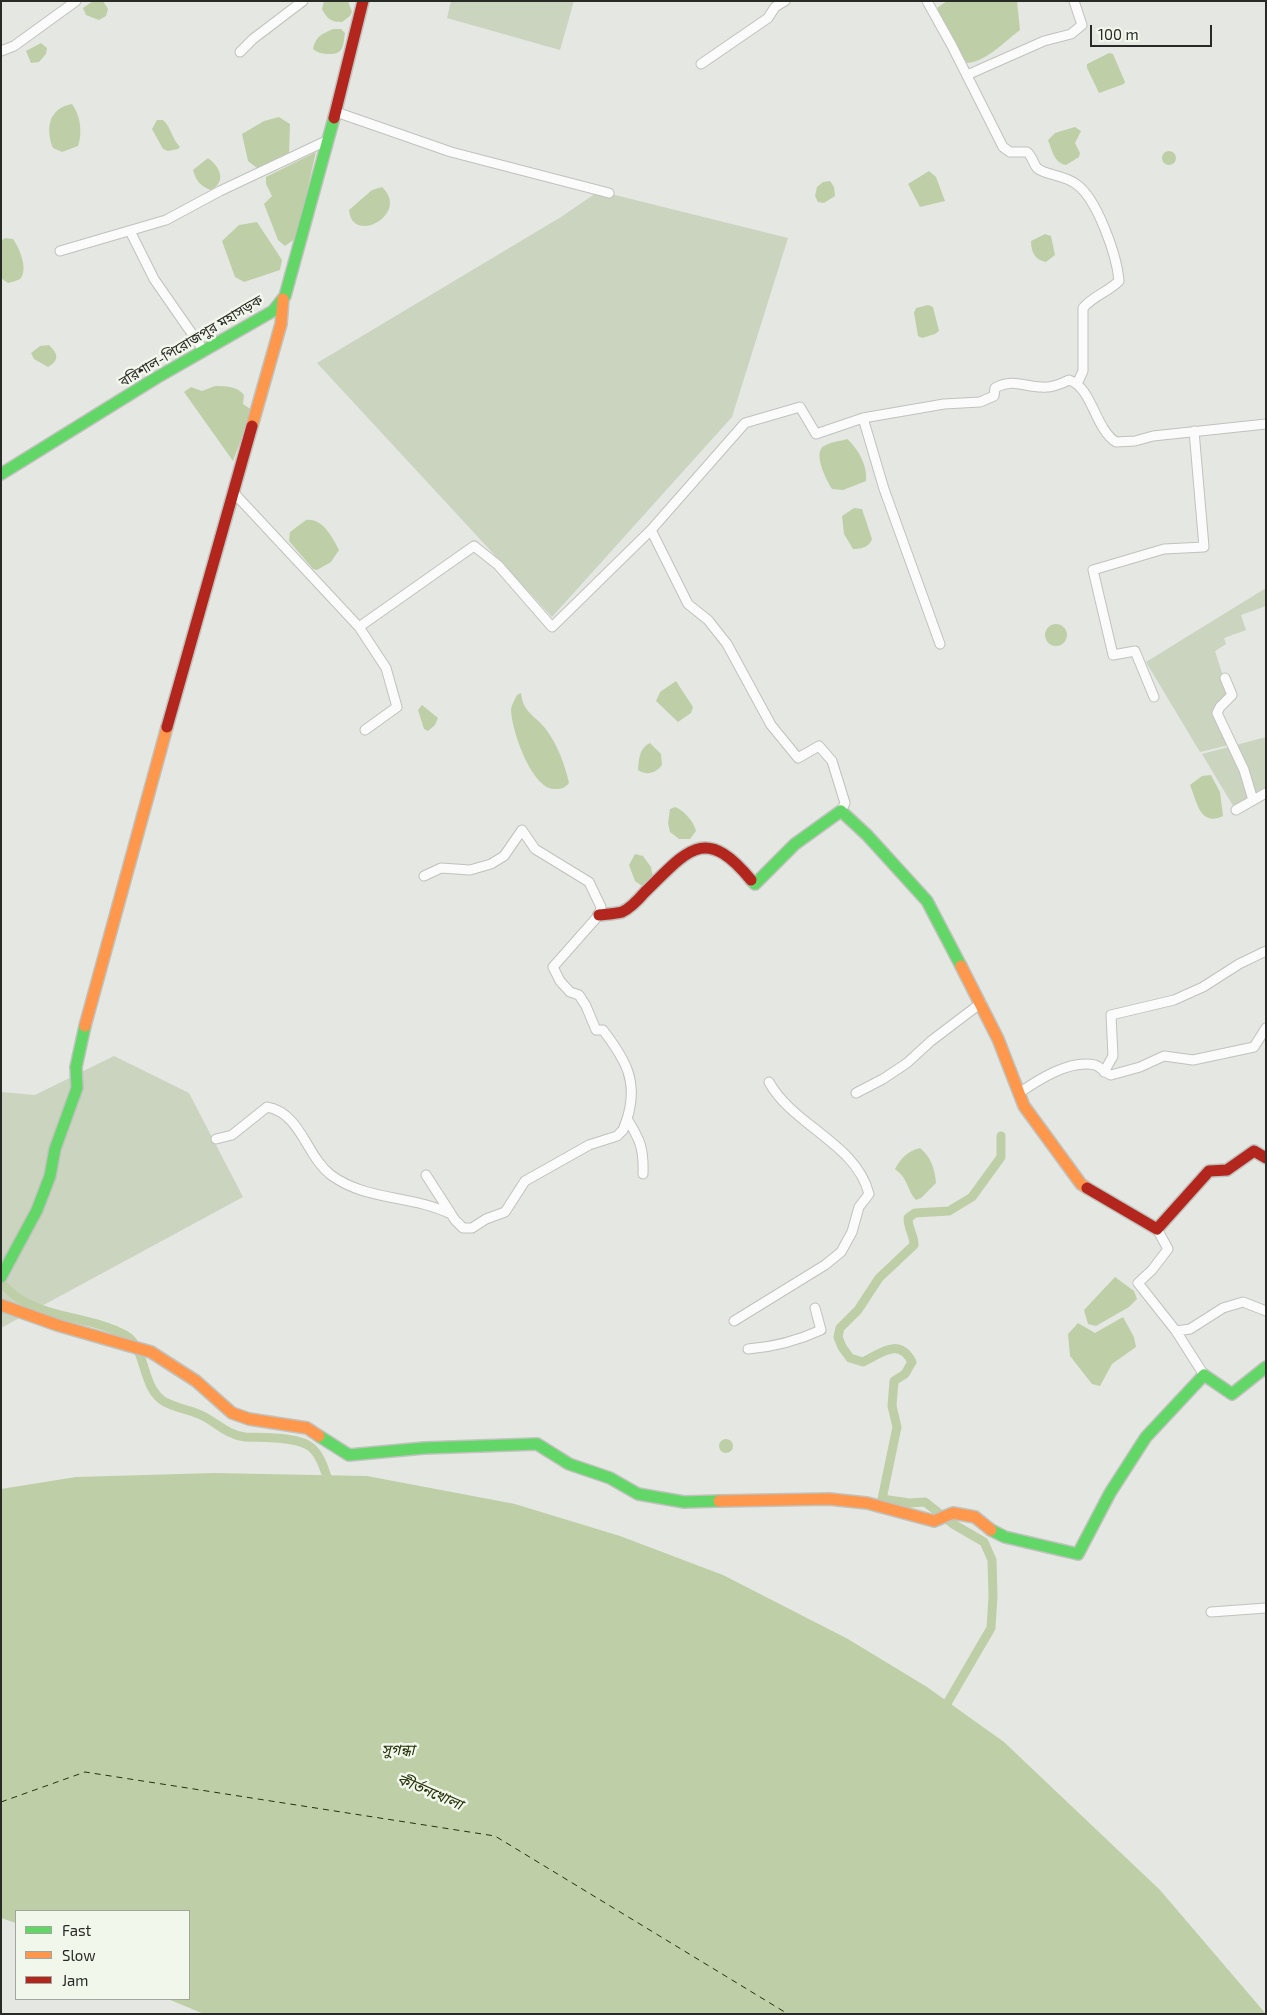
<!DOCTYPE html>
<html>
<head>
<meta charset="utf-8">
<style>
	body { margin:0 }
	#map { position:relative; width:1267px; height:2015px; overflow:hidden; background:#e5e7e2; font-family:"Exo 2",sans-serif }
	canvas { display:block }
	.frame { position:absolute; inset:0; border:2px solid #282a26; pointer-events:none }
	.legend { position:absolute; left:15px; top:1910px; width:175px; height:90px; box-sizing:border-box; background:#f2f7ec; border:1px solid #a1a59d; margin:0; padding:6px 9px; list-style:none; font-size:15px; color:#282a26 }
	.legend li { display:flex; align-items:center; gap:10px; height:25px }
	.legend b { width:25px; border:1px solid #a1a59d }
	.scale { position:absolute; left:1090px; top:25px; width:122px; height:22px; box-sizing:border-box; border:2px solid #282a26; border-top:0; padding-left:6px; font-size:15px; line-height:18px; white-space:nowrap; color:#282a26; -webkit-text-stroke:4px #f2f7ec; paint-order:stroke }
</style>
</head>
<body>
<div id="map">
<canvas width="1267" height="2015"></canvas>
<div class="frame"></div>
<ul class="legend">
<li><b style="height:6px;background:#63d668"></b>Fast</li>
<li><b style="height:6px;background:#ff974d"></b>Slow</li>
<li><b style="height:6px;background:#b3261e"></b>Jam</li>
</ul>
<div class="scale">100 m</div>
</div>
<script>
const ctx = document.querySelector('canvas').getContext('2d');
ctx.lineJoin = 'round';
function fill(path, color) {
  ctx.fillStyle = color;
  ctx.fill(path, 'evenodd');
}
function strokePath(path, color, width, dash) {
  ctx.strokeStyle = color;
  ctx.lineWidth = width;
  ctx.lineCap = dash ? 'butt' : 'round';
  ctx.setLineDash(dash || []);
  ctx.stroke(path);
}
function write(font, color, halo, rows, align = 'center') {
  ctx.font = font + ' "Exo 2","Noto Sans Bengali",sans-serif';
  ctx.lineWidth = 5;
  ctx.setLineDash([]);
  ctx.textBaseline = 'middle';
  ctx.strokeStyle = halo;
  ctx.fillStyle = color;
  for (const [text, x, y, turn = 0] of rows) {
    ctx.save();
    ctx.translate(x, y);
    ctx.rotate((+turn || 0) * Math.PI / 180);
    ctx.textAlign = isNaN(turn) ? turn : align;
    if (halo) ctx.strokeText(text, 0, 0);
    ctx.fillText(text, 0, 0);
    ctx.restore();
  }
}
fill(new Path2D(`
	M451,1H574L560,50L447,18Z
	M599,191L788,238L732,417L552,617L317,363L561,217Z
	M1266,588V606L1241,615L1246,630L1224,638L1226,644L1215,651L1229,695L1217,705L1229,745L1200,752L1146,662Z
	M1266,737V792L1235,809L1202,754Z
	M114,1056L189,1093L243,1197L1,1328V1092L35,1095Z`), '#cbd4bf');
fill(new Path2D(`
	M93,1H103L108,9L106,16L99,20L86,15L83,8Z
	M324,1H348L352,12L350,16L342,22C331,22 327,19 322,9Z
	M947,1H1017L1020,30C1005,41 986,62 967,63L937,13L938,7Z
	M333,29H341L345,33C344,38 344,46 341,50C335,57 318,54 313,49C316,36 322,34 333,29Z
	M41,43L47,48L46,54L39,62L31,63L26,51Z
	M1109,53L1113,54L1125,82L1124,84L1099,93L1087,68V64Z
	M72,104C80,114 83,133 78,146L62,152L53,148C45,128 49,108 72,104Z
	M279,117L290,124L289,154L274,164L257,168L248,161L242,134L264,121Z
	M157,120H163C171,127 172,139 180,147L178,149L168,151L163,149L152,129Z
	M1075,127L1081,131L1075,143L1080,153L1079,157L1066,165C1054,163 1052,150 1048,140L1055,133Z
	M1162 158a7 7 0 1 1 14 0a7 7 0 1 1-14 0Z
	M316,152L296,238L285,246L278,240L264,204L272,196L266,184V177Z
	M208,158C220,167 227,181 211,190C200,186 196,181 193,170Z
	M929,171L936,177L945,201L920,207L908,184Z
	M830,181L834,187L835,196L824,203L818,202L815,196L817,187L823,182Z
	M382,187C411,214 352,246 349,210L372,190Z
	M257,222L282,260L280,270L244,282L235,277L222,241L239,225Z
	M1045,234L1051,236L1055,255L1046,262C1035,260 1031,252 1031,241Z
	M5,238L13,239C19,247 29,270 20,279C17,281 11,282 8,283L1,278V241Z
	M928,305L933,307L939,331L935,334L922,338L918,336L914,313L916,308Z
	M49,345C58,354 60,360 48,367L34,359L31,353L40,346Z
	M215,386C226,386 237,386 244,395L243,404L252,410L233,461L184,392L191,387L202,391Z
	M847,439C858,448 868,467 866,481L843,490L832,489C827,481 812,453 824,446C830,442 841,441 847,439Z
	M854,508L862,509L872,539C869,547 862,549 853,549L844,534L842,516Z
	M306,520C323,518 332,537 339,550L331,562L317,570L313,569L289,541L290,532Z
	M1045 635a11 11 0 1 1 22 0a11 11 0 1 1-22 0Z
	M676,681L693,707L691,713L678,722L656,701L660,692Z
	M521,693C523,712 534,715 545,728C557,743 565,765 569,783C565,788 561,789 555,789C532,790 511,729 511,709C512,704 515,699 517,695Z
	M422,705L438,718L435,725L428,731L424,729L418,710Z
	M650,743L661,754L662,765C656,773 647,776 638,770C639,760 639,748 650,743Z
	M1211,775L1220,792L1223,816C1200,827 1197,802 1190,785L1202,776Z
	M675,807C683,810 694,821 696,831L690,839H679L670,832L668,823L670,809Z
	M635,854L643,856L651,867L653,877L646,886H642L635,881L629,865Z
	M920,1148C931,1157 935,1169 936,1183L921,1198L916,1200C906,1189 910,1181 895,1169C901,1158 908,1151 920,1148Z
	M1115,1277L1134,1291L1137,1299L1129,1307L1096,1326L1088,1324L1084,1310Z
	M1123,1317L1134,1337L1136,1347L1112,1364L1100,1386L1092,1384L1070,1356L1068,1334L1078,1323L1095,1333Z
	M719 1446a7 7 0 1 1 14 0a7 7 0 1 1-14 0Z
	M214,1473L367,1476L515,1504L620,1536L723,1575L848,1639L927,1687L1004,1742L1160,1890L1266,2014H204L168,1999H189V1911H16V1923L1,1918V1489L76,1477Z`), '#becfa7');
strokePath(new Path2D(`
	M1,1282C32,1321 85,1313 125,1335C147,1347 141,1389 165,1402C176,1408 190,1410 201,1415C216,1422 227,1435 245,1437C262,1438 299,1436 312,1448C322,1457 325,1473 330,1485
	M942,1712L991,1628L993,1596L992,1560L984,1542L953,1524L925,1502L909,1503L882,1499L897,1427L892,1406L894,1381L905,1374L912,1362C899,1337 881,1353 863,1362L850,1358L842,1347L838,1337L840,1328L858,1310L879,1278L914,1245C914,1235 908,1229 908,1218L915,1213L949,1211L972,1197L1001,1157V1136`), '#becfa7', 9);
strokePath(new Path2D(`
	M1,1802L85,1772L495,1836L788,2014`), '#243208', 1, [6, 5]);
const street = new Path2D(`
	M927,1L952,46L1003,147L1010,152H1027C1032,156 1033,163 1037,168C1044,175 1065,175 1076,184C1097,198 1117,256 1119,281C1108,292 1093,296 1083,308V371L1077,384
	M1,51L14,46L76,1
	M240,52L253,39L303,1
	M701,64L768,18L775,7L785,1
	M967,75L1044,41L1071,34L1082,25L1074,1
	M336,112L451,152L609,193
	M130,231L154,279L204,351
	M60,251L166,220L220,191L328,140
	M863,418L944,404L980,402L994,396L995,388C1013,378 1024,387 1042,387C1051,388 1061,384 1069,380C1092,387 1095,429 1116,442L1135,441L1153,436L1266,424
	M234,493L359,627L386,668L397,707L365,730
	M651,530L745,423L800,407L816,434L863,418L884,489L940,644
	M359,627L474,546L498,565L552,627L651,530L688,604L708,620L727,644L771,725L798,758L819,746L832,761L845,803L841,811
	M1225,678L1232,695L1220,707L1217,713L1244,770L1253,800
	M1154,697L1135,651L1113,655L1093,570L1164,549L1204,547L1194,431
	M1236,810L1266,793
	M424,876L441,868L470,870L491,864L504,856L522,830L535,849L589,882L601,907L599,915L553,967L560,981L570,992L579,995L586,1006L596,1030H603C625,1059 639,1081 627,1119C640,1139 644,1149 643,1174
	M1104,1072L1113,1056L1111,1015L1174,1000L1203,987L1239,964L1266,951
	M856,1093L883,1079L907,1063L931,1041L981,1003
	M1019,1093C1038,1080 1070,1059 1095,1065C1101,1067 1105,1073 1111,1075L1140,1067L1164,1056L1193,1060L1254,1047L1266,1028
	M216,1139L232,1135L267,1107C301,1113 306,1156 331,1175C366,1201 412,1195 451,1214
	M426,1175L455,1220L463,1228H472L486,1219L505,1212L525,1181L589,1145L617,1136L623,1130L627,1119
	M1157,1229L1168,1249L1152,1270L1138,1283L1176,1331L1204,1375
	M734,1321L825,1265L841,1252L852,1232L859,1207L869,1194C856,1143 793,1126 769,1082
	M1176,1331L1190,1329L1223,1308L1243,1302L1266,1311
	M748,1349C774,1347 797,1341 821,1330L815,1308
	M1211,1612L1266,1608`);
const fast = new Path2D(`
	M1,474L156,378L273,311L285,296L334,118
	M751,880L755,884L795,844L841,811L867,835L927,901L961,966
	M1,1277L37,1210L50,1176L55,1149L77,1088L76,1067L85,1026
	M319,1436L349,1455L424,1448L537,1444L569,1464L610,1478L638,1494L684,1502L719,1501
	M991,1530L1005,1537L1078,1554L1110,1493L1146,1437L1204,1375L1232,1394L1266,1367`);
const slow = new Path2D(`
	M252,426L281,324L283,299
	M961,966L998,1039L1024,1106L1081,1184L1087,1188
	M85,1026L167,727
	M1,1305L57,1325L151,1352L196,1381L232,1413L249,1419L307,1428L319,1436
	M719,1501L829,1499L867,1503L934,1521L953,1513L975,1517L991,1530`);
const jam = new Path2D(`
	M334,118L363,1
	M167,727L252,426
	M599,915C606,914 615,914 622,912C631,908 639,899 645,892C688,850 705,824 751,880
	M1087,1188L1157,1229L1209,1171L1227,1170L1254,1151L1266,1158`);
strokePath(street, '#c0c2bd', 11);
strokePath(fast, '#c0c2bd', 14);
strokePath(slow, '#c0c2bd', 14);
strokePath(jam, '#c0c2bd', 14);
strokePath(street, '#fbfbfb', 9);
strokePath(fast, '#63d668', 11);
strokePath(slow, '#ff974d', 11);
strokePath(jam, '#b3261e', 11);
write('14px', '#282a26', '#f2f7ec', [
	["বরিশাল-পিরোজপুর মহাসড়ক",191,341,-31]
]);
write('italic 15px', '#243208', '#f2f7ec', [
	["সুগন্ধা",398,1750],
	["কীর্তনখোলা",430,1792,23]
]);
</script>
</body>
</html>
